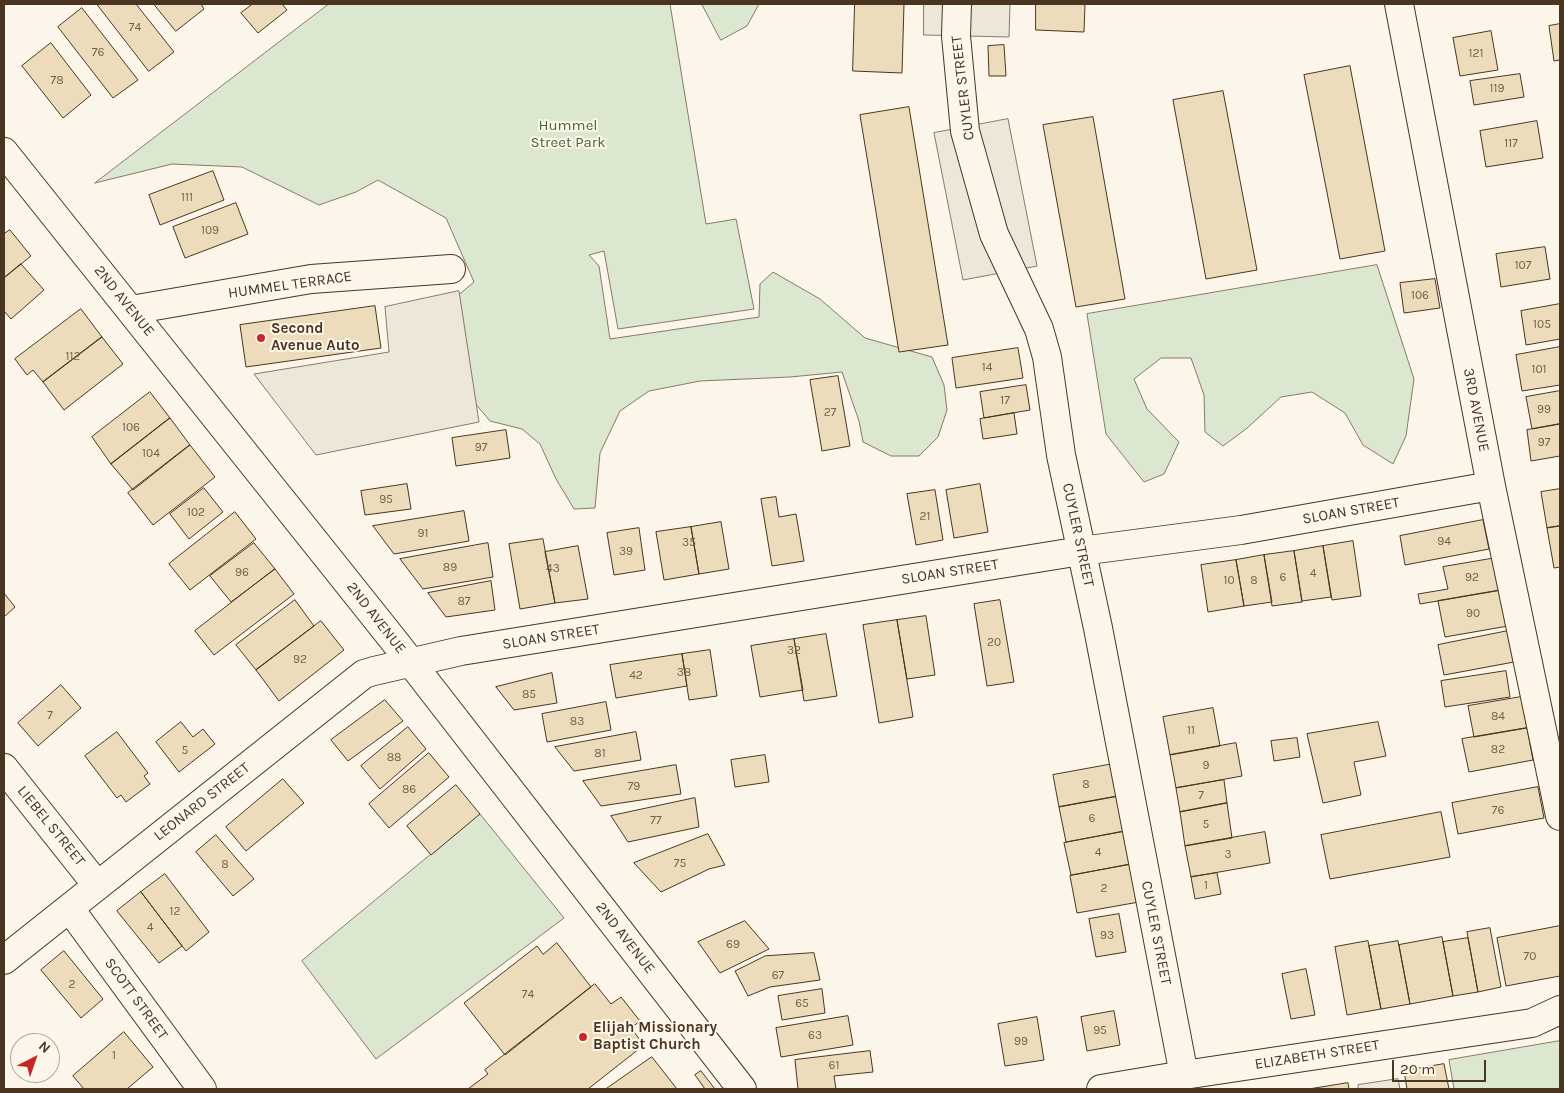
<!DOCTYPE html>
<html>
<head>
<meta charset="utf-8">
<style>
	body { margin:0 }
	#map { position:relative; width:1564px; height:1093px; overflow:hidden; background:#fbf6e9; font-family:Karla,sans-serif }
	canvas { display:block }
	.frame { position:absolute; inset:0; border:5px solid #4a3520; pointer-events:none }
	.north { position:absolute; left:10px; top:1033px; width:50px; height:50px; box-sizing:border-box; background:#fbf6e9; border:1px solid #b4a999; border-radius:50%; rotate:41deg; font-size:14px; font-weight:700; line-height:20px; text-align:center; color:#4a3520 }
	.north::after { content:''; display:block; margin:auto; width:18px; height:22px; background:#c62828; clip-path:polygon(50% 0,100% 100%,50% 72%,0 100%) }
	.scale { position:absolute; left:1392px; top:1060px; width:94px; height:22px; box-sizing:border-box; border:2px solid #4a3520; border-top:0; padding-left:6px; font-size:15px; line-height:18px; white-space:nowrap; color:#4a3520; -webkit-text-stroke:4px #fbf6e9; paint-order:stroke }
</style>
</head>
<body>
<div id="map">
<canvas width="1564" height="1093"></canvas>
<div class="frame"></div>
<div class="north">N</div>
<div class="scale">20 m</div>
</div>
<script>
const ctx = document.querySelector('canvas').getContext('2d');
ctx.lineJoin = 'round';
function fill(path, color) {
  ctx.fillStyle = color;
  ctx.fill(path, 'evenodd');
}
function strokePath(path, color, width, dash) {
  ctx.strokeStyle = color;
  ctx.lineWidth = width;
  ctx.lineCap = dash ? 'butt' : 'round';
  ctx.setLineDash(dash || []);
  ctx.stroke(path);
}
function write(font, color, halo, rows, align = 'center') {
  ctx.font = font + ' Karla,sans-serif';
  ctx.lineWidth = 4;
  ctx.setLineDash([]);
  ctx.textBaseline = 'middle';
  ctx.strokeStyle = halo;
  ctx.fillStyle = color;
  for (const [text, x, y, turn = 0] of rows) {
    ctx.save();
    ctx.translate(x, y);
    ctx.rotate((+turn || 0) * Math.PI / 180);
    ctx.textAlign = isNaN(turn) ? turn : align;
    if (halo) ctx.strokeText(text, 0, 0);
    ctx.fillText(text, 0, 0);
    ctx.restore();
  }
}
const green = new Path2D(`
	M329,4H670L706,224L736,219L754,309L618,329L604,251L589,255L599,266L610,339L759,317L760,284L773,272L820,299L865,338L932,357L944,385L947,410L938,437L919,456H891L863,442L859,421L842,372L790,377L700,381L649,391L620,411L600,453L595,508L574,509L556,479L540,444L522,429L490,421L453,377L443,308L474,282L446,218L378,180L356,192L319,205L242,167L172,164L95,183Z
	M702,4H759L747,26L721,40Z
	M1377,265L1414,379L1406,436L1393,464L1363,445L1345,413L1312,392L1281,397L1246,429L1223,446L1205,432L1204,395L1191,358H1161L1134,379L1147,409L1179,442L1164,474L1144,482L1106,434L1087,314Z
	M480,814L564,918L376,1059L302,961Z
	M1560,1041V1089H1454L1449,1060Z`);
fill(green, '#dce7d0');
strokePath(green, '#887966', 1);
const parking = new Path2D(`
	M924,4H1010L1009,37L924,35Z
	M1008,119L1037,266L963,280L934,133Z
	M459,291L479,422L316,455L254,374L389,352L385,307Z
	M1398,1079L1400,1089H1358V1085Z`);
fill(parking, '#ede7d9');
strokePath(parking, '#887966', 1);
const building = new Path2D(`
	M97,4H136L174,52L149,71Z
	M154,4H201L204,9L176,31Z
	M253,4H282L287,10L258,33L241,13Z
	M855,4H904L902,73L853,71Z
	M1036,4H1085L1084,32L1036,30Z
	M82,8L138,80L113,98L58,27Z
	M1560,24V60L1554,61L1549,26Z
	M1491,31L1498,70L1460,76L1453,38Z
	M51,43L91,95L63,118L22,66Z
	M1004,45L1006,76H989L988,46Z
	M1350,66L1385,251L1340,259L1304,75Z
	M1520,74L1524,97L1474,105L1470,81Z
	M1223,91L1257,270L1206,279L1173,100Z
	M909,107L948,345L899,352L860,115Z
	M1093,117L1125,299L1076,307L1043,125Z
	M1537,121L1543,158L1486,167L1480,131Z
	M213,171L224,200L160,225L149,195Z
	M236,203L248,234L185,258L173,227Z
	M10,230L31,256L4,278V234Z
	M1545,247L1550,279L1501,287L1496,254Z
	M21,264L44,290L11,319L4,311V278Z
	M1435,279L1440,308L1404,313L1400,283Z
	M1560,304V339L1526,345L1521,311Z
	M375,306L381,348L246,367L240,325Z
	M81,309L102,337L43,382L33,370L27,375L15,359Z
	M102,337L123,364L64,410L43,382Z
	M1560,347V385L1522,391L1516,355Z
	M1018,348L1023,378L956,388L952,358Z
	M838,376L850,446L822,451L810,380Z
	M1026,385L1030,410L984,418L980,392Z
	M1560,391V424L1532,429L1526,397Z
	M150,392L170,418L111,464L92,437Z
	M1014,413L1017,434L983,439L980,419Z
	M170,418L190,445L133,490L111,464Z
	M1560,424V456L1531,461L1527,430Z
	M506,430L510,458L456,466L452,438Z
	M190,445L215,477L153,525L128,493Z
	M407,484L411,509L365,515L361,491Z
	M980,484L988,532L954,538L946,490Z
	M204,488L223,512L189,539L170,514Z
	M1560,489V526L1547,528L1541,492Z
	M935,490L943,540L916,545L907,494Z
	M776,497L779,517L796,514L804,561L772,566L761,499Z
	M464,511L469,541L394,554L373,526Z
	M235,512L256,539L190,590L169,564Z
	M1483,520L1489,549L1405,565L1400,536Z
	M721,522L729,569L699,574L691,527Z
	M1560,526V567L1554,568L1547,528Z
	M691,527L699,574L664,580L656,532Z
	M639,528L645,570L614,575L607,533Z
	M543,539L555,603L520,609L509,544Z
	M1353,541L1361,596L1332,600L1323,546Z
	M254,543L275,569L231,602L210,576Z
	M488,543L493,577L423,589L400,559Z
	M578,546L588,599L555,603L545,552Z
	M1323,546L1331,597L1302,601L1294,551Z
	M1294,551L1302,602L1272,606L1264,555Z
	M1264,555L1272,602L1244,606L1236,560Z
	M1496,558L1502,590L1420,604L1418,594L1448,589L1443,567Z
	M1236,560L1244,606L1208,612L1201,565Z
	M275,569L294,594L214,655L195,631Z
	M491,581L495,610L446,617L428,593Z
	M1502,590L1508,626L1445,637L1438,601Z
	M4,593L15,607L4,617Z
	M295,600L314,626L256,670L236,645Z
	M1000,600L1014,682L987,686L974,604Z
	M926,616L935,675L907,679L897,620Z
	M897,620L913,717L879,723L863,625Z
	M321,621L344,650L279,701L256,670Z
	M1508,631L1514,662L1444,675L1438,645Z
	M826,634L837,696L804,701L794,639Z
	M794,639L803,690L760,697L751,646Z
	M710,650L717,696L689,700L682,654Z
	M682,654L687,686L616,698L610,665Z
	M1506,671L1510,697L1445,707L1441,681Z
	M552,673L557,703L514,710L496,687Z
	M61,685L81,708L38,746L18,723Z
	M1521,697L1527,728L1474,737L1468,706Z
	M385,700L403,721L348,761L331,740Z
	M606,702L611,730L547,742L542,714Z
	M1213,708L1220,746L1170,755L1163,717Z
	M181,722L193,737L203,729L215,744L179,772L156,742Z
	M1378,722L1386,756L1354,762L1361,795L1323,803L1307,734Z
	M408,727L426,749L380,789L361,766Z
	M1527,728L1533,760L1469,772L1462,739Z
	M117,732L148,773L144,776L150,784L126,802L121,795L117,798L85,756Z
	M636,732L641,760L574,771L555,747Z
	M1297,738L1300,757L1274,761L1271,741Z
	M1236,743L1242,776L1176,788L1170,755Z
	M429,753L449,777L389,828L369,804Z
	M765,755L769,782L735,787L731,760Z
	M1113,764L1119,796L1059,807L1053,775Z
	M676,765L681,794L601,806L583,781Z
	M283,779L304,803L246,851L226,827Z
	M1224,780L1227,803L1180,812L1176,788Z
	M456,785L480,814L431,855L407,826Z
	M1538,787L1544,818L1458,834L1452,803Z
	M1119,796L1126,831L1066,842L1059,807Z
	M695,798L699,827L628,842L611,816Z
	M1227,803L1232,838L1185,846L1180,812Z
	M1441,812L1450,857L1330,879L1321,835Z
	M1126,831L1132,864L1071,875L1064,843Z
	M1265,832L1270,863L1191,877L1185,846Z
	M708,834L725,865L709,869L661,892L634,863Z
	M216,835L254,879L233,896L196,852Z
	M1132,864L1139,902L1077,913L1070,876Z
	M1217,873L1221,894L1195,899L1191,877Z
	M165,874L209,932L186,951L141,892Z
	M141,892L182,946L159,963L117,911Z
	M1119,914L1126,952L1096,957L1089,919Z
	M745,921L769,949L720,973L698,942Z
	M1560,926V976L1506,986L1497,938Z
	M1490,928L1501,987L1478,992L1467,932Z
	M1442,937L1453,996L1410,1004L1399,945Z
	M1468,938L1478,992L1453,996L1443,942Z
	M1368,941L1381,1009L1347,1015L1335,947Z
	M1398,941L1410,1004L1381,1009L1369,946Z
	M557,943L591,987L505,1055L464,1003L537,946L543,954Z
	M64,951L103,999L81,1018L41,970Z
	M814,953L820,980L770,987L748,996L735,971L765,956Z
	M1306,969L1315,1015L1291,1019L1282,974Z
	M595,984L611,1004L621,997L640,1021L631,1028L644,1045L588,1089H468L488,1074L485,1070Z
	M822,989L825,1013L782,1020L778,996Z
	M1114,1011L1120,1045L1087,1051L1081,1017Z
	M848,1016L853,1045L781,1057L776,1028Z
	M1037,1017L1044,1060L1005,1066L998,1024Z
	M124,1032L153,1067L127,1089H84L73,1076Z
	M870,1051L873,1072L834,1076L836,1089H798L795,1060Z
	M652,1057L677,1089H606Z
	M1444,1064L1449,1089H1407L1404,1071Z
	M701,1071L715,1089H705L695,1075Z
	M1348,1083L1349,1089H1309Z`);
fill(building, '#ecdcbc');
strokePath(building, '#4a3520', 1);
const street = new Path2D(`
	M957,4L956,36L965,131L994,234L1039,329L1047,357L1061,455L1098,628L1184,1075
	M1399,4L1491,486L1560,816
	M131,310L311,279L451,269
	M4,768L97,885
	M70,909L202,1089
	M4,960L364,674L374,671L461,651L1081,551L1241,530L1491,486
	M1101,1089L1184,1075L1532,1023L1560,1010`);
const secondary = new Path2D(`
	M4,152L395,642L742,1089`);
strokePath(street, '#4a3520', 30);
strokePath(secondary, '#4a3520', 30);
strokePath(street, '#fbf6e9', 28);
strokePath(secondary, '#fbf6e9', 28);
for (const [x, y, r, color] of [
	[261,338,5,"#c62828"],
	[583,1037,5,"#c62828"]
]) {
  const dot = new Path2D();
  dot.arc(x, y, r, 0, 2 * Math.PI);
  ctx.fillStyle = color;
  ctx.fill(dot);
  strokePath(dot, '#fbf6e9', 2);
}
write('12px', '#725f47', null, [
	["74",135,28],
	["76",98,53],
	["121",1476,54],
	["78",57,81],
	["119",1497,89],
	["117",1511,144],
	["111",187,198],
	["109",210,231],
	["107",1523,266],
	["106",1420,296],
	["105",1542,325],
	["112",73,357],
	["14",987,368],
	["101",1539,370],
	["17",1005,401],
	["99",1544,410],
	["27",830,413],
	["106",131,428],
	["97",1544,443],
	["97",481,448],
	["104",151,454],
	["95",386,500],
	["102",196,513],
	["21",925,517],
	["91",423,534],
	["94",1444,542],
	["35",689,543],
	["39",626,552],
	["89",450,568],
	["43",553,569],
	["96",242,573],
	["4",1313,574],
	["6",1283,578],
	["92",1472,578],
	["10",1229,581],
	["8",1254,581],
	["87",464,602],
	["90",1473,614],
	["20",994,643],
	["32",794,651],
	["92",300,660],
	["38",684,673],
	["42",636,676],
	["85",529,695],
	["7",50,716],
	["84",1498,717],
	["83",577,722],
	["11",1191,731],
	["82",1498,750],
	["5",185,751],
	["81",600,754],
	["88",394,758],
	["9",1206,766],
	["8",1086,785],
	["79",634,787],
	["86",409,790],
	["7",1201,796],
	["76",1498,811],
	["6",1092,819],
	["77",656,821],
	["5",1206,825],
	["4",1098,853],
	["3",1228,855],
	["75",680,864],
	["8",225,865],
	["1",1206,886],
	["2",1104,889],
	["12",175,912],
	["4",150,928],
	["93",1107,936],
	["69",733,945],
	["70",1530,957],
	["67",778,976],
	["2",72,985],
	["74",528,995],
	["65",802,1004],
	["95",1100,1031],
	["63",815,1036],
	["99",1021,1042],
	["1",114,1056],
	["61",834,1066]
]);
write('15px', '#4a3520', '#fbf6e9', [
	["CUYLER STREET",963,88,-97],
	["HUMMEL TERRACE",290,285,-8],
	["2ND AVENUE",124,301,51],
	["3RD AVENUE",1476,410,79],
	["SLOAN STREET",1351,511,-10],
	["CUYLER STREET",1078,535,78],
	["SLOAN STREET",950,572,-9],
	["2ND AVENUE",376,618,52],
	["SLOAN STREET",551,637,-9],
	["LEONARD STREET",202,802,-38],
	["LIEBEL STREET",51,826,51],
	["CUYLER STREET",1156,933,79],
	["2ND AVENUE",625,938,52],
	["SCOTT STREET",136,999,54],
	["ELIZABETH STREET",1317,1055,-9]
]);
write('15px', '#436837', '#fbf6e9', [
	["Hummel",568,126],
	["Street Park",568,143]
]);
write('bold 15px', '#4a3520', '#fbf6e9', [
	["Second",271,329],
	["Avenue Auto",271,346],
	["Elijah Missionary",593,1028],
	["Baptist Church",593,1045]
], 'left');
</script>
</body>
</html>
